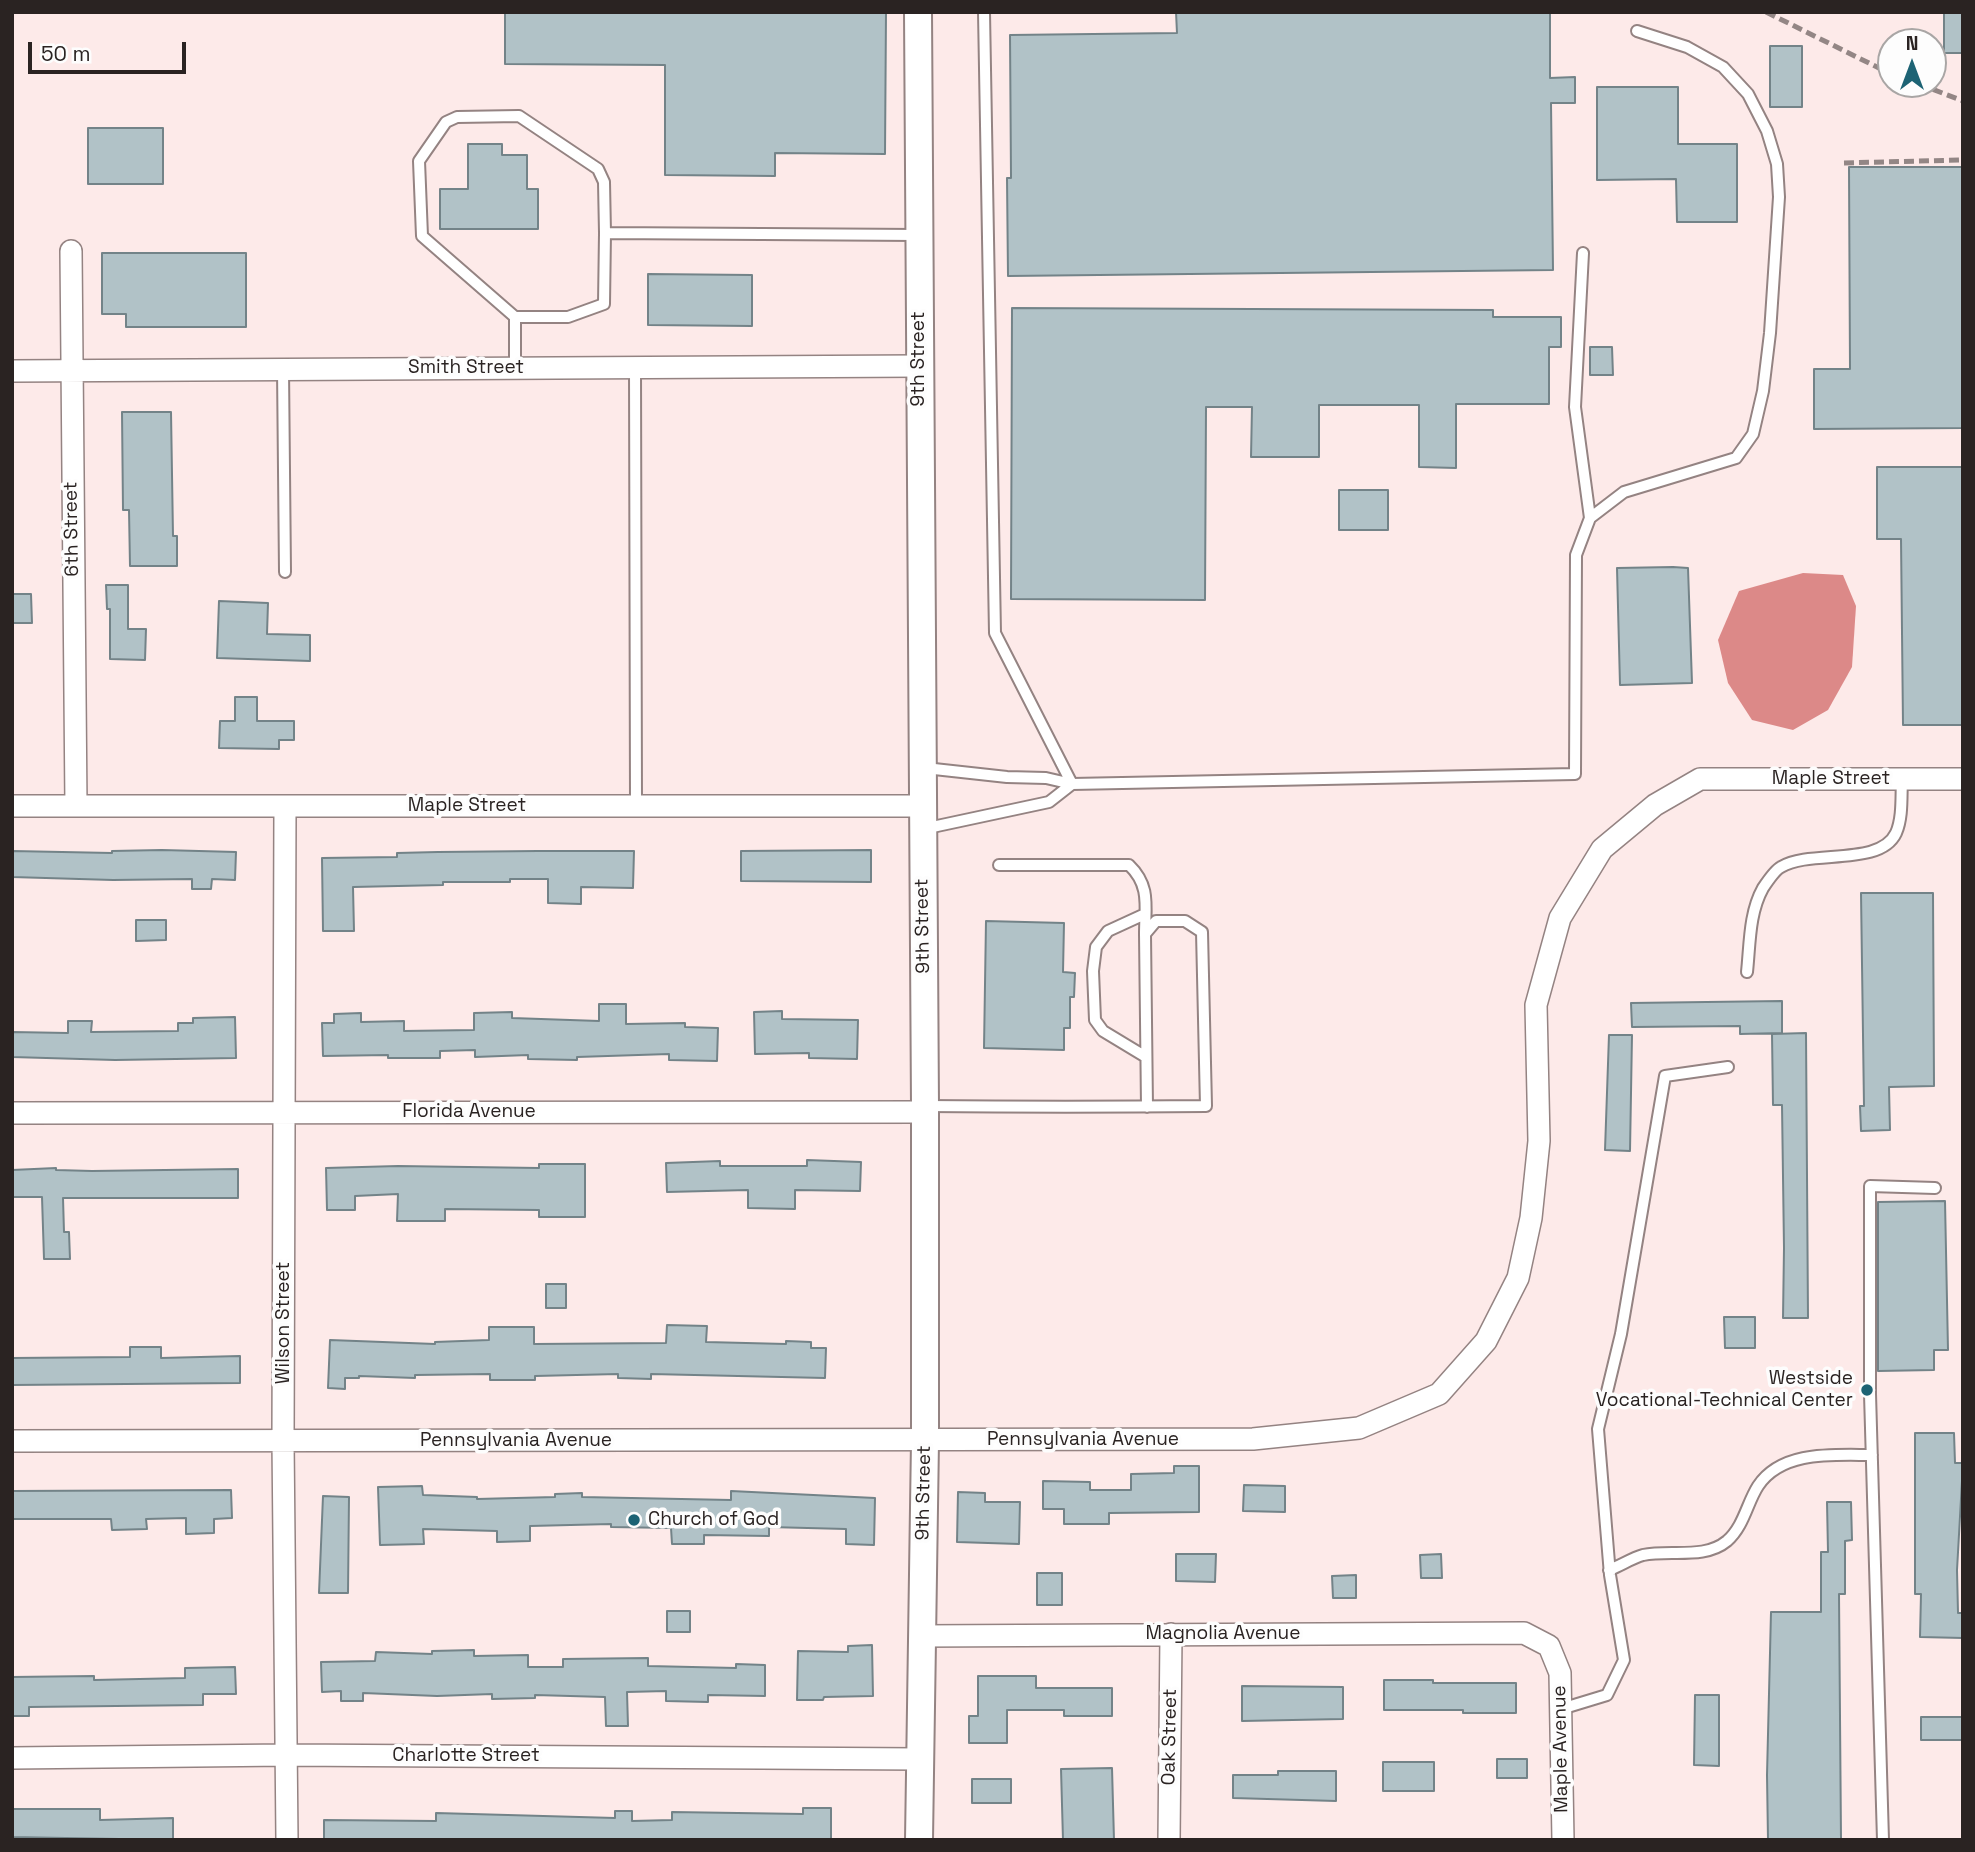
<!DOCTYPE html>
<html>
<head>
<meta charset="utf-8">
<style>
	body { margin:0 }
	#map { position:relative; width:1975px; height:1852px; overflow:hidden; background:#fdeae9; font-family:"Space Grotesk",sans-serif }
	canvas { display:block }
	.frame { position:absolute; inset:0; border:14px solid #2a2322; pointer-events:none }
	.north { position:absolute; left:1877px; top:28px; width:70px; height:70px; box-sizing:border-box; background:#fdfdfd; border:2px solid #a9a6a5; border-radius:50%; rotate:0deg; font-size:19px; font-weight:700; line-height:28px; text-align:center; color:#2a2322 }
	.north::after { content:''; display:block; margin:auto; width:24px; height:32px; background:#1d6374; clip-path:polygon(50% 0,100% 100%,50% 72%,0 100%) }
	.scale { position:absolute; left:28px; top:42px; width:158px; height:32px; box-sizing:border-box; border:4px solid #2a2322; border-top:0; padding-left:9px; font-size:21px; line-height:24px; white-space:nowrap; color:#2a2322; -webkit-text-stroke:5px #fdfdfd; paint-order:stroke }
</style>
</head>
<body>
<div id="map">
<canvas width="1975" height="1852"></canvas>
<div class="frame"></div>
<div class="north">N</div>
<div class="scale">50 m</div>
</div>
<script>
const ctx = document.querySelector('canvas').getContext('2d');
ctx.lineJoin = 'round';
function fill(path, color) {
  ctx.fillStyle = color;
  ctx.fill(path, 'evenodd');
}
function strokePath(path, color, width, dash) {
  ctx.strokeStyle = color;
  ctx.lineWidth = width;
  ctx.lineCap = dash ? 'butt' : 'round';
  ctx.setLineDash(dash || []);
  ctx.stroke(path);
}
function write(font, color, halo, rows, align = 'center') {
  ctx.font = font + ' "Space Grotesk",sans-serif';
  ctx.lineWidth = 7;
  ctx.setLineDash([]);
  ctx.textBaseline = 'middle';
  ctx.strokeStyle = halo;
  ctx.fillStyle = color;
  for (const [text, x, y, turn = 0] of rows) {
    ctx.save();
    ctx.translate(x, y);
    ctx.rotate((+turn || 0) * Math.PI / 180);
    ctx.textAlign = isNaN(turn) ? turn : align;
    if (halo) ctx.strokeText(text, 0, 0);
    ctx.fillText(text, 0, 0);
    ctx.restore();
  }
}
fill(new Path2D(`
	M1803,573L1843,575L1856,606L1852,667L1828,710L1793,730L1752,720L1728,683L1718,640L1739,591Z`), '#dc8988');
const building = new Path2D(`
	M505,12H886L885,154L775,153V176L665,175V65L505,64Z
	M1176,12H1550V78L1575,77V103H1551L1553,270L1008,276L1007,178H1011L1010,35L1177,33Z
	M1944,12H1963L1962,53H1944Z
	M1770,46H1802V107H1770Z
	M1597,87H1678V144H1737V222H1677L1676,179L1597,180Z
	M88,128H163V184H88Z
	M468,144H502V155H527V189H538V229H440V189H468Z
	M1849,167H1963V428L1814,429V369H1850Z
	M102,253H246V327H126V314H102Z
	M648,274L752,275V326L648,325Z
	M1012,308L1493,310V317H1561V347H1549V404H1456V468L1419,467V405H1319V457H1251L1252,407H1206L1205,600L1011,599Z
	M1590,347H1612L1613,375H1590Z
	M122,412H171L173,536H177V566H130L129,510H123Z
	M1877,467H1963V725H1903L1901,539H1877Z
	M1339,490H1388V530H1339Z
	M1673,567L1688,568L1692,683L1620,685L1617,568Z
	M106,585H128V629H146L145,660L110,659V609H107Z
	M12,594H31L32,623H12Z
	M219,601L268,603L267,634L310,635V661L217,658Z
	M235,697H257V721H294V740H279V749L219,748L220,721H235Z
	M162,850L236,852L235,880L212,879L211,889H192V879L113,880L12,877V851L112,853V851Z
	M871,850V882L741,881V851Z
	M538,851H634L633,888L581,887V904L548,903V879H510V882H443V885L353,887L354,931H323L322,858L397,857V853L438,852Z
	M1861,893H1933L1934,1086L1889,1087L1890,1130L1861,1131L1860,1106H1864Z
	M136,920H166V940L136,941Z
	M986,921L1064,923L1063,972L1075,973L1074,997H1070V1028H1064V1050L984,1048Z
	M1782,1001V1033L1740,1034V1026L1632,1027L1631,1003Z
	M599,1004H626V1024L685,1023V1027L718,1028L717,1061L669,1060V1054L577,1057V1060L528,1059V1055L475,1057V1050L440,1051V1058H388V1055L323,1056L322,1023H334V1014L361,1013V1022L404,1021V1031L474,1030V1013L512,1012V1018L599,1021Z
	M782,1011V1019L858,1020L857,1059L809,1058V1053L755,1054L754,1012Z
	M235,1017L236,1058L115,1060L12,1057V1032L68,1033V1021H92L91,1032L178,1031V1023H193V1018Z
	M1806,1033L1808,1318H1783L1784,1248L1782,1105H1773L1772,1034Z
	M1609,1035H1632L1630,1151L1605,1150Z
	M807,1160L861,1162L860,1191L795,1190V1209L748,1208V1190L667,1192L666,1163L720,1161V1166H807Z
	M539,1164H585V1217H539V1210L445,1209V1221H397L398,1194L355,1196V1210H327L326,1168L398,1166L539,1168Z
	M56,1168V1170L92,1171L238,1169V1198H63L64,1232H69L70,1259H44L42,1197H12V1170Z
	M1945,1201L1948,1350H1934V1370L1878,1371V1202Z
	M546,1284H566V1308H546Z
	M1724,1317H1755V1348H1725Z
	M667,1325L707,1326L706,1342L786,1344V1341L811,1342V1348H826L825,1378L651,1374V1379L618,1378V1374L535,1376V1380H490V1374L415,1375V1378L359,1376V1378H345V1389L328,1388L330,1340L435,1344V1342L489,1340V1327H534V1344L666,1343Z
	M130,1347H161V1358L240,1356V1383L12,1385V1358L130,1357Z
	M1915,1433H1954L1955,1463H1963L1957,1570L1958,1613H1963V1638L1920,1637L1921,1594H1915Z
	M1174,1466H1199V1512L1109,1513V1524H1064V1509H1043V1481L1090,1482V1490H1131V1474L1174,1473Z
	M1244,1485L1285,1486V1512L1243,1511Z
	M422,1486L423,1495L477,1497V1499L555,1497V1494L582,1493V1497L731,1500V1491L875,1498L874,1545L846,1544V1529L769,1527V1536L704,1535V1544H672L671,1528L611,1527V1524L530,1526V1541L497,1542V1531L423,1529L424,1544L380,1545L378,1487Z
	M231,1490L232,1518L214,1519V1533L186,1534V1518L146,1519L147,1529L112,1530L111,1519H12V1491Z
	M958,1492L985,1493V1502H1020L1019,1544L957,1542Z
	M323,1496L349,1497L348,1593H319Z
	M1827,1502H1851L1852,1540L1845,1541V1594H1839L1841,1840H1768L1767,1775L1771,1612H1821V1552H1828Z
	M1176,1554H1216L1215,1582L1176,1581Z
	M1441,1554L1442,1578H1421L1420,1555Z
	M1037,1573H1062V1605H1037Z
	M1356,1575V1598H1333L1332,1576Z
	M667,1611H690V1632H667Z
	M872,1645L873,1696L824,1697L823,1700H797L798,1651L848,1652V1646Z
	M474,1650V1656L528,1655V1667H563V1659L648,1658V1666L736,1668V1664L765,1665V1696L708,1695V1702L666,1701V1691L627,1692L628,1726H606L605,1697L535,1695V1698L492,1699V1694L437,1696L363,1693V1701H341V1691L322,1692L321,1662L375,1661L376,1652L432,1654V1651Z
	M235,1667L236,1694H203V1705L29,1707V1716H12V1677L94,1676V1680L185,1678V1668Z
	M978,1676H1036V1688H1112V1716H1064V1710H1007V1743H969V1716H978Z
	M1384,1680H1433V1683H1516V1713H1463V1710H1384Z
	M1242,1686L1343,1687V1719L1242,1721Z
	M1695,1695H1719V1766L1694,1765Z
	M1921,1717H1963V1740H1921Z
	M1497,1759H1527V1778H1497Z
	M1383,1762H1434V1791H1383Z
	M1112,1768L1114,1840H1063L1061,1769Z
	M1278,1771H1336V1801L1233,1798V1775H1278Z
	M972,1779H1011V1803H972Z
	M803,1808H831V1840H324V1820L436,1821V1813L615,1818V1811H632V1821L672,1820V1812L803,1814Z
	M12,1809H100V1820L173,1818V1840L12,1837Z`);
fill(building, '#b1c2c7');
strokePath(building, '#738388', 2);
const service = new Path2D(`
	M984,12L995,633L1072,784
	M1583,253L1575,407L1590,518
	M515,317L422,236L419,161L446,122L457,117L519,116L598,169L604,182L605,233
	M635,367L636,806
	M515,368V317H568L604,304L605,233L918,235
	M283,369L285,572
	M925,768L1007,777L1046,778L1072,784L1575,774L1576,555L1590,518L1624,492L1736,458L1753,434L1763,391L1770,333L1779,197L1777,164L1767,131L1748,94L1723,67L1687,47L1637,31
	M923,829L1049,802L1072,784
	M999,865H1129C1151,886 1145,907 1145,934
	M1145,914L1108,931L1096,947L1093,971L1095,1020L1103,1031L1146,1057
	M1747,972C1750,944 1749,913 1763,888C1767,882 1775,870 1781,867C1811,849 1880,867 1896,833C1903,817 1901,796 1902,779
	M925,1106C1019,1107 1112,1107 1206,1106L1202,932L1185,921H1156L1145,934L1147,1107
	M1609,1570C1620,1566 1632,1558 1643,1555C1670,1549 1704,1560 1727,1541C1744,1526 1747,1503 1758,1486C1782,1450 1834,1455 1872,1455
	M1561,1709L1607,1695L1624,1660L1610,1575L1598,1429L1621,1334L1665,1076L1728,1067
	M1883,1840L1870,1394V1186L1935,1188`);
const minor = new Path2D(`
	M71,251L76,806
	M12,371L919,366
	M12,806H922
	M285,806L283,1441L287,1840
	M12,1113L925,1112
	M12,1441L1253,1439L1359,1428L1439,1394L1486,1341L1518,1278L1531,1218L1539,1141L1536,1005L1560,918L1602,849L1655,805L1700,779H1963
	M921,1636L1524,1633L1549,1646L1560,1673L1563,1840
	M12,1758L286,1755L919,1759
	M1169,1840L1171,1634`);
const tertiary = new Path2D(`
	M918,12L925,1106V1441L919,1840`);
strokePath(service, '#948382', 14);
strokePath(minor, '#948382', 24);
strokePath(tertiary, '#948382', 30);
strokePath(service, '#fff', 10);
strokePath(minor, '#fff', 21);
strokePath(tertiary, '#fff', 26);
strokePath(new Path2D(`
	M1766,12L1891,74
	M1919,84L1963,101
	M1844,163L1963,160`), '#938685', 5, [10, 5]);
for (const [x, y, r, color] of [
	[1867,1390,7,"#1d6374"],
	[634,1520,7,"#1d6374"]
]) {
  const dot = new Path2D();
  dot.arc(x, y, r, 0, 2 * Math.PI);
  ctx.fillStyle = color;
  ctx.fill(dot);
  strokePath(dot, '#fdfdfd', 2.5);
}
write('19px', '#2a2322', '#fdfdfd', [
	["9th Street",919,359,-90],
	["Smith Street",466,368],
	["6th Street",72,529,-91],
	["Maple Street",1831,779],
	["Maple Street",467,806],
	["9th Street",923,926,-91],
	["Florida Avenue",469,1112],
	["Wilson Street",284,1323,-90],
	["Pennsylvania Avenue",1083,1440],
	["Pennsylvania Avenue",516,1441],
	["9th Street",924,1493,-89],
	["Magnolia Avenue",1223,1634],
	["Oak Street",1170,1737,-89],
	["Maple Avenue",1561,1749,-91],
	["Charlotte Street",466,1756]
]);
write('19px', '#2a2322', '#fdfdfd', [
	["Westside",1853,1379],
	["Vocational-Technical Center",1853,1401],
	["Church of God",648,1520,"left"]
], 'right');
</script>
</body>
</html>
